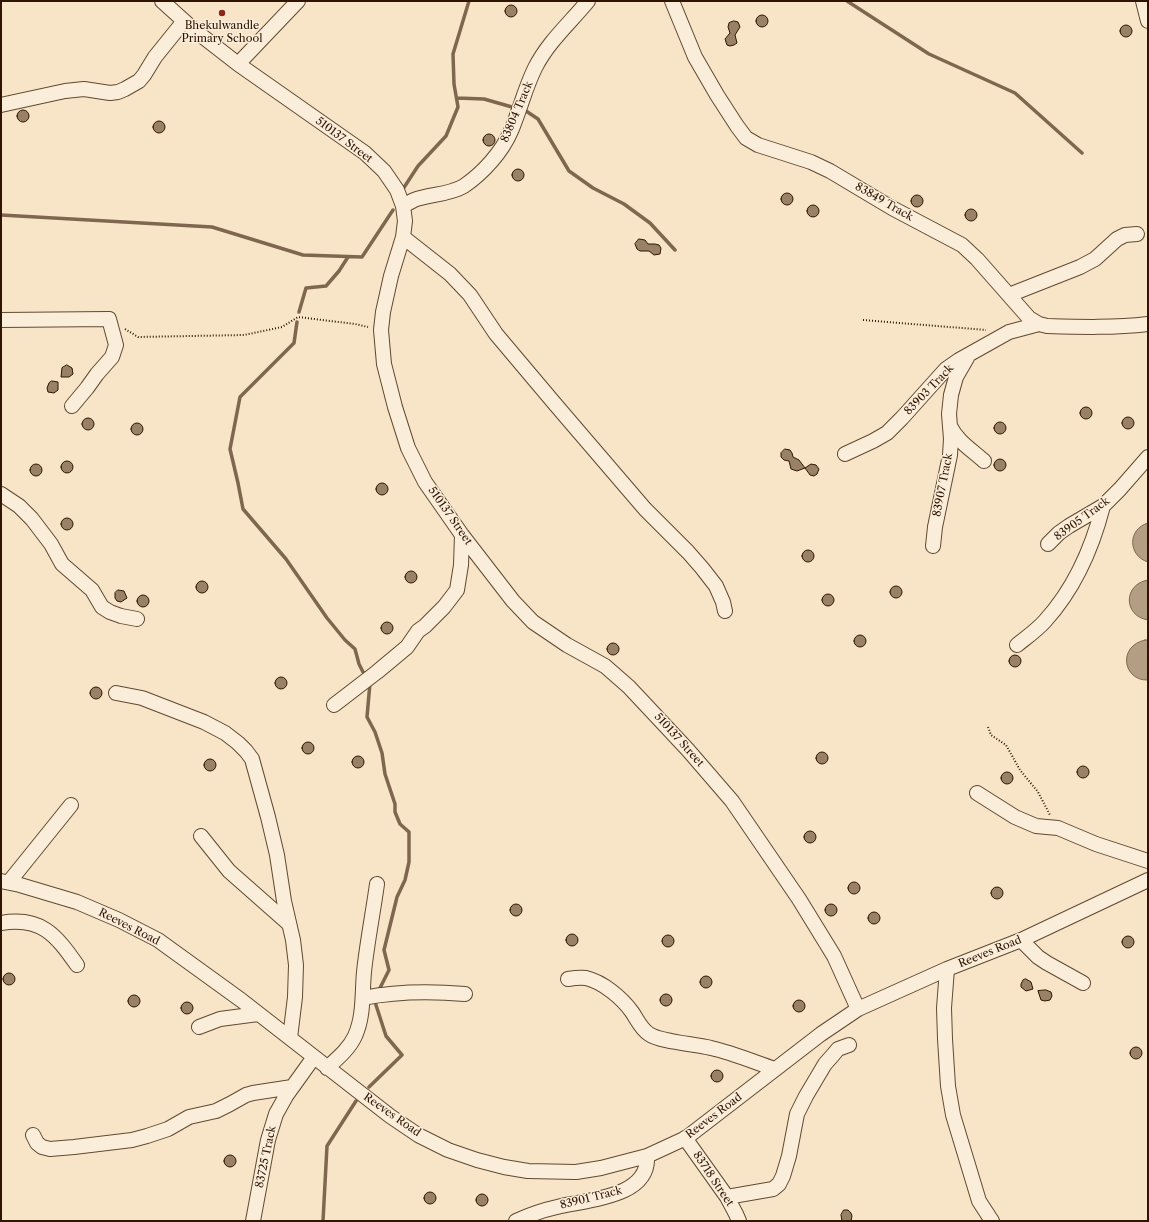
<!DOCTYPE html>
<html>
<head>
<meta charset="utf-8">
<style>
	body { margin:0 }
	#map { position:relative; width:1149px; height:1222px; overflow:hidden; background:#f8e4c6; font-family:"Libre Caslon Text",serif }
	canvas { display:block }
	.frame { position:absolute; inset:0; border:2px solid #2f1500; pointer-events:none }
</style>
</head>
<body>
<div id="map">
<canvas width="1149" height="1222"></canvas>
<div class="frame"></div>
</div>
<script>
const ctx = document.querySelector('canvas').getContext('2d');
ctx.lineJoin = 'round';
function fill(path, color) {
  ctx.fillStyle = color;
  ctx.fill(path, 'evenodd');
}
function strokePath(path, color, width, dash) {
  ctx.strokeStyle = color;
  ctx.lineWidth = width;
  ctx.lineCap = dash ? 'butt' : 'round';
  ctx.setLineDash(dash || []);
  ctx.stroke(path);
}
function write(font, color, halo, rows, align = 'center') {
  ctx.font = font + ' "Libre Caslon Text",serif';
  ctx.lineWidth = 3;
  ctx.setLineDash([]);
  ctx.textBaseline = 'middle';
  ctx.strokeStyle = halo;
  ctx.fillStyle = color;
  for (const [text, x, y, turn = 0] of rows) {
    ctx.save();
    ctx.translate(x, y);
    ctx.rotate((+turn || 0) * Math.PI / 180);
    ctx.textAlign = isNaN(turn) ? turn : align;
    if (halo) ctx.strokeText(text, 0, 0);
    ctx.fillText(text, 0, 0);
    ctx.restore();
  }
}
const water = new Path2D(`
	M1148,523V562C1128,556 1127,529 1148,523Z
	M1148,580V620C1123,616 1123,584 1148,580Z
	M1145,640H1148V680C1123,681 1117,646 1145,640Z`);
fill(water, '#b49e83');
strokePath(water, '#7f674f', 1);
strokePath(new Path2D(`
	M847,1L929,54L1015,93L1082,153
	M457,98L484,99L512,107
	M526,111L538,119L569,171L593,188L624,204L650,223L675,250
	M403,189L418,166L446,136L458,107L454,84L453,54L469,1
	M1,215L212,227L303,255L362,257L393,210
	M299,312L306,288L326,286L339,271L348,257
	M297,322L294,343L240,397L230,449L238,483L243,509L286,559L327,618L345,640L355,649L359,664L363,672L368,676
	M370,683L367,717L375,732L382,753L385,774L395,804V812L400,824L409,832V862L405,880L397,897L384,950L389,970L378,992
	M369,1087L402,1055L386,1036L375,1002L376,999
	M323,1221L327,1146L356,1101`), '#7f674f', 3.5);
const building = new Path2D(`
	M505 11a6 6 0 1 1 12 0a6 6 0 1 1-12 0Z
	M756 21a6 6 0 1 1 12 0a6 6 0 1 1-12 0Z
	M734,21L738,22L740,27L735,35L737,43L734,45L730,46L727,45L725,39L730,33L728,27L729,23Z
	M1120 31a6 6 0 1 1 12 0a6 6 0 1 1-12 0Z
	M17 116a6 6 0 1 1 12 0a6 6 0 1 1-12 0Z
	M153 127a6 6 0 1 1 12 0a6 6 0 1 1-12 0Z
	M483 140a6 6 0 1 1 12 0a6 6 0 1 1-12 0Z
	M512 175a6 6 0 1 1 12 0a6 6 0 1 1-12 0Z
	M781 199a6 6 0 1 1 12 0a6 6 0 1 1-12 0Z
	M911 201a6 6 0 1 1 12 0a6 6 0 1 1-12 0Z
	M807 211a6 6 0 1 1 12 0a6 6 0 1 1-12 0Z
	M965 215a6 6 0 1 1 12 0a6 6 0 1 1-12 0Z
	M639,239L645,240L648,244H655L659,245L661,248L660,254L654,255L649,251H640L637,249L635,244Z
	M67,365L72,368L73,374L69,377H61L62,368Z
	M52,381L58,382V390L54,393L48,392L47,388L49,383Z
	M1080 413a6 6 0 1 1 12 0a6 6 0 1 1-12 0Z
	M1122 423a6 6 0 1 1 12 0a6 6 0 1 1-12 0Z
	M82 424a6 6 0 1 1 12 0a6 6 0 1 1-12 0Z
	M994 428a6 6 0 1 1 12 0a6 6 0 1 1-12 0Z
	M131 429a6 6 0 1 1 12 0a6 6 0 1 1-12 0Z
	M785,449L790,450L792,453L793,457L799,460L805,468L811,464L816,465L819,469L817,474L814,476L810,475L805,468L797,471L791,469L789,461L784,460L781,457V453Z
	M994 465a6 6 0 1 1 12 0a6 6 0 1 1-12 0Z
	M61 467a6 6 0 1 1 12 0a6 6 0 1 1-12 0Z
	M30 470a6 6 0 1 1 12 0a6 6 0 1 1-12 0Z
	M376 489a6 6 0 1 1 12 0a6 6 0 1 1-12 0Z
	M61 524a6 6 0 1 1 12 0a6 6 0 1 1-12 0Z
	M802 556a6 6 0 1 1 12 0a6 6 0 1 1-12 0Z
	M405 577a6 6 0 1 1 12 0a6 6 0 1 1-12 0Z
	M196 587a6 6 0 1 1 12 0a6 6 0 1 1-12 0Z
	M890 592a6 6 0 1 1 12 0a6 6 0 1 1-12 0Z
	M118,590L124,591L127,598L121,602L117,601L115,598V593Z
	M822 600a6 6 0 1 1 12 0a6 6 0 1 1-12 0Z
	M137 601a6 6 0 1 1 12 0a6 6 0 1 1-12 0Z
	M381 628a6 6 0 1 1 12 0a6 6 0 1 1-12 0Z
	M854 641a6 6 0 1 1 12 0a6 6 0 1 1-12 0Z
	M607 649a6 6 0 1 1 12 0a6 6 0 1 1-12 0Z
	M1009 661a6 6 0 1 1 12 0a6 6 0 1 1-12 0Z
	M275 683a6 6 0 1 1 12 0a6 6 0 1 1-12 0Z
	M90 693a6 6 0 1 1 12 0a6 6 0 1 1-12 0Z
	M302 748a6 6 0 1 1 12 0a6 6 0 1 1-12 0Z
	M816 758a6 6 0 1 1 12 0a6 6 0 1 1-12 0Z
	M352 762a6 6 0 1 1 12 0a6 6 0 1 1-12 0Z
	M204 765a6 6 0 1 1 12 0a6 6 0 1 1-12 0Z
	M1077 772a6 6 0 1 1 12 0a6 6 0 1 1-12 0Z
	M1001 778a6 6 0 1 1 12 0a6 6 0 1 1-12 0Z
	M804 837a6 6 0 1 1 12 0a6 6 0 1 1-12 0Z
	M848 888a6 6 0 1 1 12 0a6 6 0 1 1-12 0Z
	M991 893a6 6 0 1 1 12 0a6 6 0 1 1-12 0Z
	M510 910a6 6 0 1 1 12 0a6 6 0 1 1-12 0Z
	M825 910a6 6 0 1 1 12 0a6 6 0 1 1-12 0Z
	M868 918a6 6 0 1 1 12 0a6 6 0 1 1-12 0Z
	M566 940a6 6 0 1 1 12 0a6 6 0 1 1-12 0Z
	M662 941a6 6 0 1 1 12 0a6 6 0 1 1-12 0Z
	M1122 942a6 6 0 1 1 12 0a6 6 0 1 1-12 0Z
	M3 979a6 6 0 1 1 12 0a6 6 0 1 1-12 0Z
	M700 982a6 6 0 1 1 12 0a6 6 0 1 1-12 0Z
	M1026,979L1031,982L1033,989L1026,991L1021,987V984L1023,980Z
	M1046,990L1051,992L1052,996L1050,1000L1045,1001L1041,1000L1038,991Z
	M660 1000a6 6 0 1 1 12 0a6 6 0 1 1-12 0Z
	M128 1001a6 6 0 1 1 12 0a6 6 0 1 1-12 0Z
	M793 1006a6 6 0 1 1 12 0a6 6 0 1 1-12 0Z
	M181 1008a6 6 0 1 1 12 0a6 6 0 1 1-12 0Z
	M1130 1053a6 6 0 1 1 12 0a6 6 0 1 1-12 0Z
	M711 1076a6 6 0 1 1 12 0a6 6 0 1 1-12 0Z
	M224 1161a6 6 0 1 1 12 0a6 6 0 1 1-12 0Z
	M424 1198a6 6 0 1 1 12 0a6 6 0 1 1-12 0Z
	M476 1200a6 6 0 1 1 12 0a6 6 0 1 1-12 0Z
	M844,1210H848L851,1213L852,1216L851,1221H842L841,1215Z`);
fill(building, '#988167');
strokePath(building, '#2f1500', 1);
const minor = new Path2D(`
	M162,1L193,29L238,64L365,153L384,171L397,190L403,206L405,221L403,237L391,276L383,312L381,330L384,364L395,407L408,448L425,482L462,535L513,601L533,622L567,645L605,666L629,687L688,750L732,801L799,899L834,956L858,1009
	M672,1L695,57L717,95L737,126L746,138L758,145L811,162L830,171L892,208L962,245L977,259L1029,318L1039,324L1047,326C1081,327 1114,328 1148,324
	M1143,1L1148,21
	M238,64L298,1
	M1,105L65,91L84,89L110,93L118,92L125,89L139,81L144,75L155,57L184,21
	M403,206C407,204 410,202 414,200C430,194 449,195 464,186C483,173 502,152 511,131C520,110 525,88 535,68C548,42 570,23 588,1
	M403,237L450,274L470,295L496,334L555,404L645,509L688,552L702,568L716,586L723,602L725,611
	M1009,295L1080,267L1095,259L1117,239L1125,235L1137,234
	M1,320L109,319L116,345L112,357L97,374L87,388L72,406
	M950,426C957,441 972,450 984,461
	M845,454L873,441L887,433L902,418L946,369L959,360L1009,332L1039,324
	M1,494L19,506L32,519L51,544L62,564L92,590L102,607L110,612L121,616L137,619
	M1048,544L1059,533L1069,526L1103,506L1120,489L1148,457
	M933,546L935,527L950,455L951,439L949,414L951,395L956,377L967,358
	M1017,645C1027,637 1037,630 1045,621C1075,588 1092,549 1103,506
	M116,693L142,698L204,722L225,733L238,743L246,751L252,759L268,817L277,855L284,901L293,940L296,965L295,997L290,1038
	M334,705L377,672L407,647L418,631L425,626L444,607L457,590L461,565L462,535
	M977,793L1015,817L1036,826L1058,828L1096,844L1148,861
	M201,836L229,871L288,923
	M1,881L20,885L77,902L119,920L158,940L241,1000L390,1116L418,1135L448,1150L477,1160L504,1167L528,1171L576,1172L601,1168L647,1156L686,1138L821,1034L858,1009L947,969L1021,940L1148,880
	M9,882L71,805
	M1,923C41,916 56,935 77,965
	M1021,940L1038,957L1047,963L1083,983
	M947,969L944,1008L945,1039L948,1086L953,1115L979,1201L992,1221
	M568,979C574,978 580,977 586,978C603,982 622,998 632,1012C637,1019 641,1029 649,1034C660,1042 696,1044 711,1048C733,1053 754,1062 775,1069
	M363,998C398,991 429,991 465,994
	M199,1027L220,1019L258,1014
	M327,1068C338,1058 349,1049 355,1036C364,1016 362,994 364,972C367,943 373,913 377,884
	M33,1135L37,1143L42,1147L50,1149L74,1147L132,1140L147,1136L168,1129L189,1117L216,1111L230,1104L246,1095L253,1093L292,1087
	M685,1138L727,1197L736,1214L739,1221
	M727,1197L773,1189L779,1184L783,1176L789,1156L797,1114L806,1096L825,1064L833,1055L838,1049L849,1045
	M253,1221L268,1140L276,1114L286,1096L314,1057
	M516,1221C529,1215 543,1210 557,1207C585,1200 650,1198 647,1156`);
strokePath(minor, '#614932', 16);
strokePath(new Path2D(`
	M863,320L986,330
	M125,329L138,337L244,335L282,327L298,317L355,324L368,327
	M988,727L991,735L1006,745L1020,770L1038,792L1050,815`), '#2f1500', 2, [1, 2]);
strokePath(minor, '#faedda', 14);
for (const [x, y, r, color] of [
	[222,13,4,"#8f2418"]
]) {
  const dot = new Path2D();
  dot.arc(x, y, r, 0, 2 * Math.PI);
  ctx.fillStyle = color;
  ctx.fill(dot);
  strokePath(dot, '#faedda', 1.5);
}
write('11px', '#2f1500', '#faedda', [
	["Bhekulwandle",222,26],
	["Primary School",222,39]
]);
write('11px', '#2f1500', '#faedda', [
	["83804 Track",517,112,-67],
	["510137 Street",344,140,37],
	["83849 Track",884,202,30],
	["83903 Track",929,390,-46],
	["83907 Track",943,485,-79],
	["510137 Street",450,516,55],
	["83905 Track",1082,519,-36],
	["510137 Street",679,740,48],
	["Reeves Road",129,927,27],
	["Reeves Road",990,952,-22],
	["Reeves Road",392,1115,35],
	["Reeves Road",714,1116,-37],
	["83725 Track",266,1157,-78],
	["83718 Street",713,1179,56],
	["83901 Track",591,1198,-14]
]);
</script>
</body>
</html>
